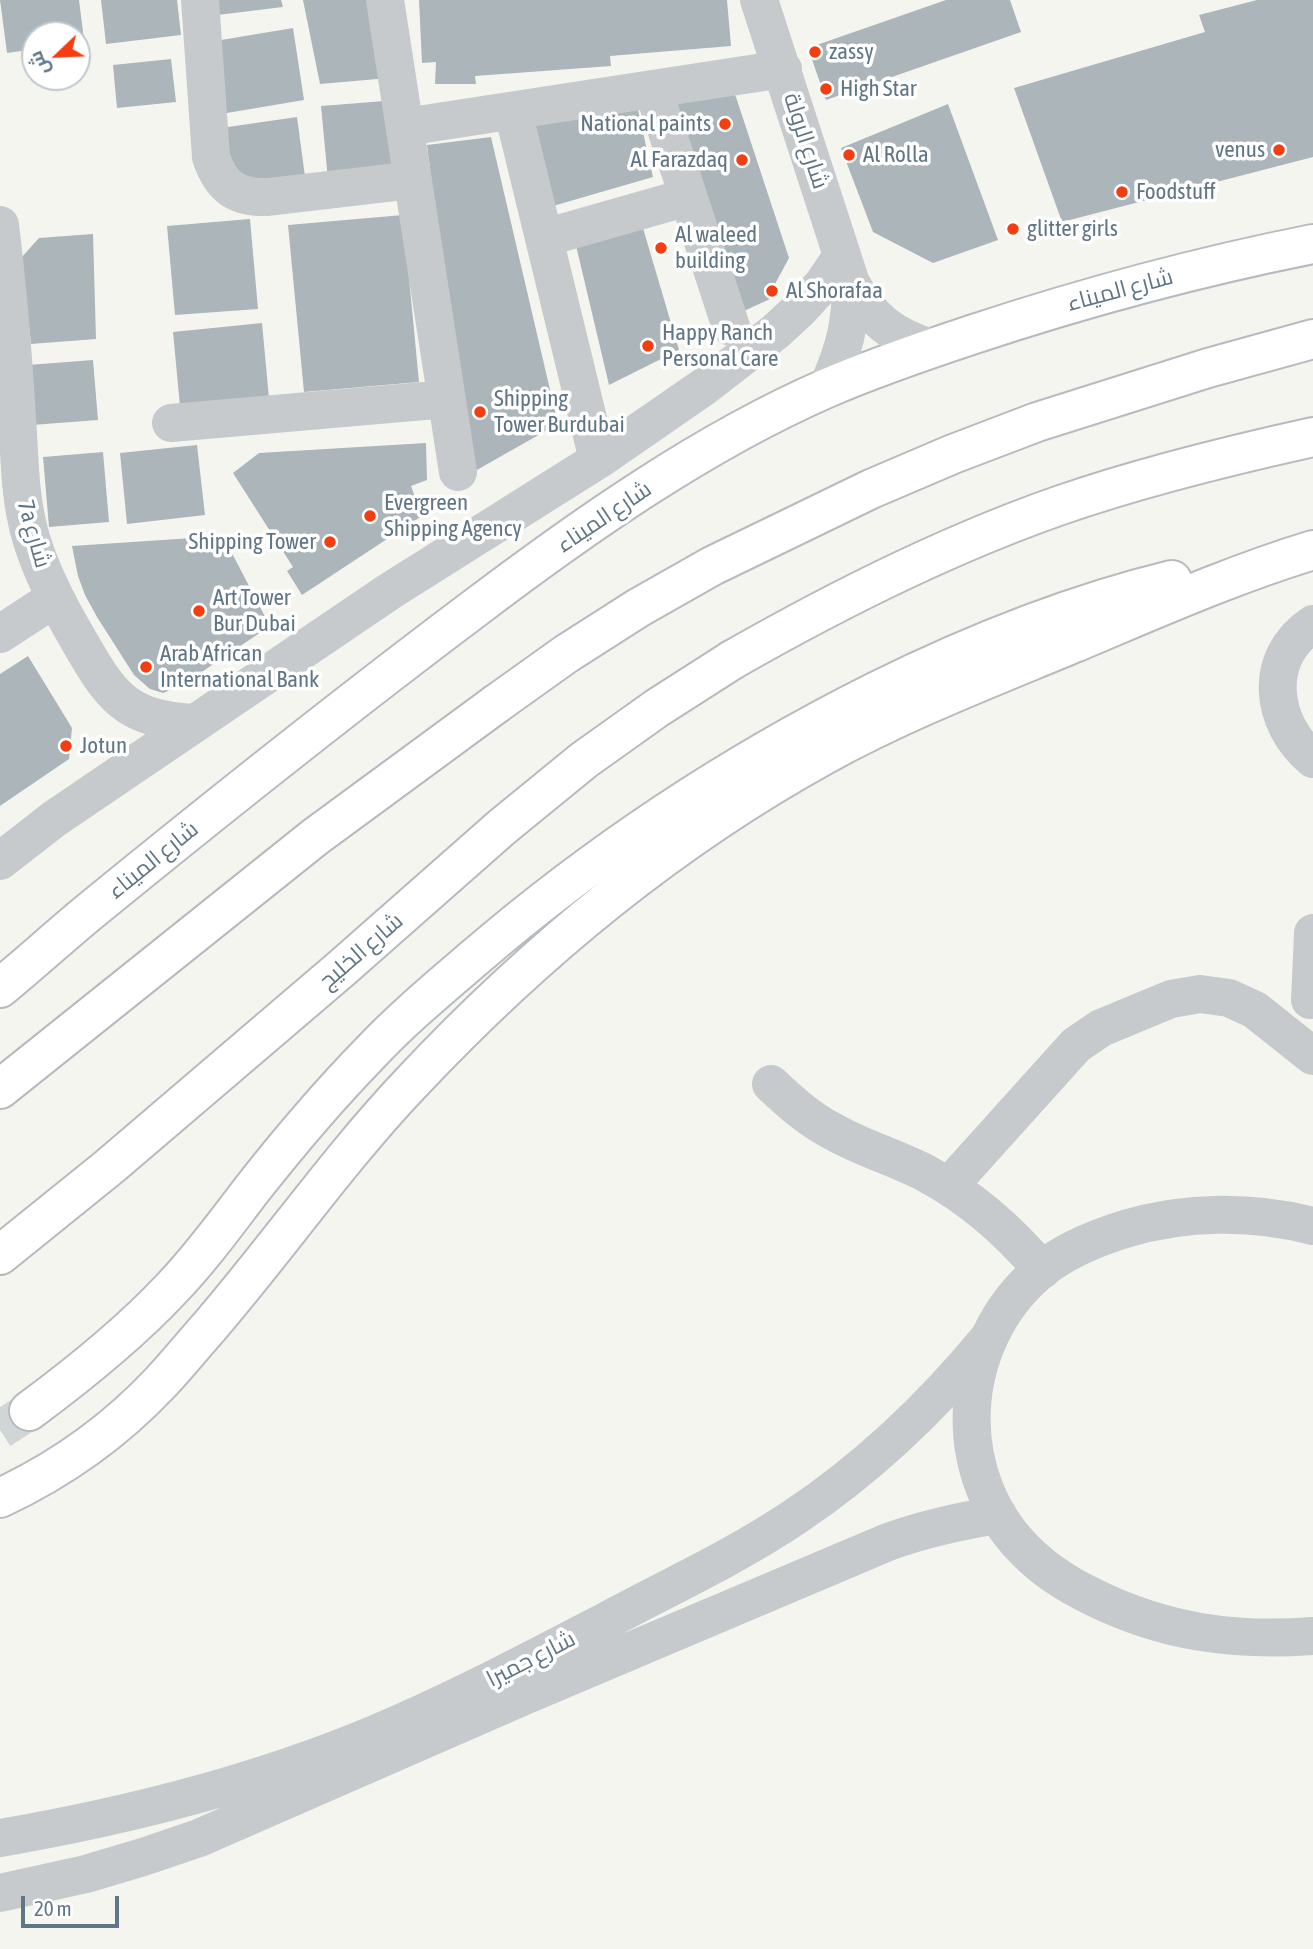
<!DOCTYPE html>
<html>
<head>
<meta charset="utf-8">
<style>
	body { margin:0 }
	#map { position:relative; width:1313px; height:1949px; overflow:hidden; background:#f5f5f0; font-family:"Asap Condensed",Cairo,sans-serif }
	canvas { display:block }
	.north { position:absolute; left:21px; top:21px; width:70px; height:70px; box-sizing:border-box; background:#fff; border:2px solid #c0c8ce; border-radius:50%; rotate:247deg; font-size:19px; font-weight:700; line-height:28px; text-align:center; color:#617685 }
	.north::after { content:''; display:block; margin:auto; width:24px; height:32px; background:#f43e12; clip-path:polygon(50% 0,100% 100%,50% 72%,0 100%) }
	.scale { position:absolute; left:21px; top:1896px; width:98px; height:32px; box-sizing:border-box; border:4px solid #617685; border-top:0; padding-left:9px; font-size:21px; line-height:24px; white-space:nowrap; color:#617685; -webkit-text-stroke:5px #fff; paint-order:stroke }
</style>
</head>
<body>
<div id="map">
<canvas width="1313" height="1949"></canvas>
<div class="north">ش</div>
<div class="scale">20 m</div>
</div>
<script>
const ctx = document.querySelector('canvas').getContext('2d');
ctx.lineJoin = 'round';
function fill(path, color) {
  ctx.fillStyle = color;
  ctx.fill(path, 'evenodd');
}
function strokePath(path, color, width, dash) {
  ctx.strokeStyle = color;
  ctx.lineWidth = width;
  ctx.lineCap = dash ? 'butt' : 'round';
  ctx.setLineDash(dash || []);
  ctx.stroke(path);
}
function write(font, color, halo, rows, align = 'center') {
  ctx.font = font + ' "Asap Condensed",Cairo,sans-serif';
  ctx.lineWidth = 7;
  ctx.setLineDash([]);
  ctx.textBaseline = 'middle';
  ctx.strokeStyle = halo;
  ctx.fillStyle = color;
  for (const [text, x, y, turn = 0] of rows) {
    ctx.save();
    ctx.translate(x, y);
    ctx.rotate((+turn || 0) * Math.PI / 180);
    ctx.textAlign = isNaN(turn) ? turn : align;
    if (halo) ctx.strokeText(text, 0, 0);
    ctx.fillText(text, 0, 0);
    ctx.restore();
  }
}
fill(new Path2D(`
	M0,0H79L84,40L77,41V35H35V49L7,53Z
	M101,0H177L181,35L106,44Z
	M208,0H281L283,7L209,16Z
	M303,0H377L389,78L320,84Z
	M419,0H727L731,46L610,56L611,66L475,76L476,84H435L436,62L422,63Z
	M946,0H1010L1021,32L826,100L808,48Z
	M1257,0H1313V157L1062,222L1014,88L1205,32L1199,15Z
	M293,28L304,100L215,115L203,43Z
	M171,59L176,102L117,108L113,65Z
	M731,90L736,97L789,258L775,284L770,299L733,316L663,101Z
	M397,100L404,173L328,180L321,106Z
	M948,104L998,240L933,263L873,232L841,148Z
	M638,110L653,177L553,206L535,125Z
	M297,117L306,184L229,176L221,128Z
	M491,137L558,424L468,475L427,145Z
	M403,215L419,382L304,392L288,225Z
	M640,218L679,350L609,385L574,237Z
	M250,219L258,309L175,315L167,226Z
	M93,234L96,339L31,344L21,258L39,238Z
	M262,323L270,409L181,417L173,332Z
	M93,360L98,420L32,425L28,365Z
	M426,443L427,480L411,486L422,516L302,595L287,571L293,567L233,473L259,453Z
	M197,445L205,515L127,524L120,453Z
	M103,452L109,522L49,527L43,457Z
	M223,536L270,626L181,686L163,693L150,689L134,675L97,617L85,595L78,576L72,546Z
	M28,656L72,728L69,759L0,806V674Z`), '#acb5ba');
strokePath(new Path2D(`
	M0,1430L29,1411`), '#d0d5d5', 38, [38, 19]);
const major = new Path2D(`
	M732,660C837,600 944,546 1058,506C1141,477 1227,456 1313,437
	M496,704L566,654L638,608L712,566L871,489L953,454L1037,422L1208,368L1313,339
	M0,988C32,962 62,934 94,908C219,806 346,705 475,608C582,527 703,442 827,388C873,368 923,351 971,335C1083,298 1197,267 1313,244
	M29,1411C79,1374 128,1335 171,1289C201,1258 226,1223 253,1188C290,1141 329,1095 371,1052C402,1019 438,989 473,959C595,854 731,764 875,692C970,645 1069,605 1172,580
	M0,1498C60,1470 115,1431 161,1382C178,1364 193,1345 210,1326C278,1247 338,1160 410,1084C531,955 670,840 824,755C904,711 990,678 1074,643C1153,610 1231,575 1313,550`);
const highway = new Path2D(`
	M0,1089L315,837L496,704
	M0,1255L109,1167L342,968L502,827L584,760L657,708L732,660`);
strokePath(major, '#b7bbbf', 42);
strokePath(highway, '#b6babd', 42);
strokePath(new Path2D(`
	M200,0L211,157C221,187 236,198 268,197L413,180
	M385,0L458,472
	M759,0L851,283C871,319 892,336 932,348
	M653,89L731,327
	M513,111L598,460
	M405,127L783,69
	M0,225C8,289 13,353 17,417C20,459 19,497 31,538C42,574 59,607 78,639C111,697 125,719 195,723
	M544,238L688,197
	M827,388C844,351 851,324 851,283
	M171,423L447,399
	M1313,624C1262,658 1270,723 1313,759
	M0,634L55,598
	M0,861L54,819L390,591L598,460L705,386L775,332L800,309L823,284L842,256
	M1310,1000L1313,933
	M771,1084C790,1102 810,1120 834,1132C864,1149 897,1158 927,1174C972,1198 1009,1231 1042,1270
	M949,1186L1076,1045L1101,1028L1171,999L1200,994L1229,998L1255,1010L1313,1056
	M1313,1226C1252,1210 1185,1211 1125,1229C1096,1238 1064,1251 1040,1271C954,1343 947,1479 1031,1556C1049,1573 1070,1586 1093,1597C1164,1632 1234,1642 1313,1636
	M0,1838C128,1816 255,1784 375,1734C454,1701 529,1661 604,1622C667,1588 733,1558 793,1518C867,1469 931,1408 988,1339
	M0,1893L86,1874L143,1857L199,1838L524,1696L888,1542C924,1529 960,1521 998,1515`), '#c7cacd', 38);
strokePath(major, '#fff', 38);
strokePath(highway, '#fff', 38);
for (const [x, y, r, color] of [
	[815,52,7,"#f43e12"],
	[826,89,7,"#f43e12"],
	[725,124,7,"#f43e12"],
	[1279,150,7,"#f43e12"],
	[849,155,7,"#f43e12"],
	[742,160,7,"#f43e12"],
	[1122,192,7,"#f43e12"],
	[1013,229,7,"#f43e12"],
	[661,248,7,"#f43e12"],
	[772,291,7,"#f43e12"],
	[648,346,7,"#f43e12"],
	[480,412,7,"#f43e12"],
	[370,516,7,"#f43e12"],
	[330,542,7,"#f43e12"],
	[199,611,7,"#f43e12"],
	[146,667,7,"#f43e12"],
	[66,746,7,"#f43e12"]
]) {
  const dot = new Path2D();
  dot.arc(x, y, r, 0, 2 * Math.PI);
  ctx.fillStyle = color;
  ctx.fill(dot);
  strokePath(dot, '#fff', 2.5);
}
write('23px', '#617685', '#fff', [
	["zassy",829,52],
	["High Star",840,89],
	["National paints",711,124,"right"],
	["venus",1265,150,"right"],
	["Al Rolla",863,155],
	["Al Farazdaq",728,160,"right"],
	["Foodstuff",1136,192],
	["glitter girls",1027,229],
	["Al waleed",675,235],
	["building",675,261],
	["Al Shorafaa",786,291],
	["Happy Ranch",662,333],
	["Personal Care",662,359],
	["Shipping",494,399],
	["Tower Burdubai",494,425],
	["Evergreen",384,503],
	["Shipping Agency",384,529],
	["Shipping Tower",316,542,"right"],
	["Art Tower",213,598],
	["Bur Dubai",213,624],
	["Arab African",160,654],
	["International Bank",160,680],
	["Jotun",80,746]
], 'left');
write('23px', '#617685', '#fff', [
	["شارع الرولة",806,141,72],
	["شارع الميناء",1120,290,-15],
	["شارع الميناء",604,517,-34],
	["7a شارع",34,534,74],
	["شارع الميناء",153,860,-39],
	["شارع الخليج",361,951,-41],
	["شارع جميرا",531,1659,-27]
]);
</script>
</body>
</html>
